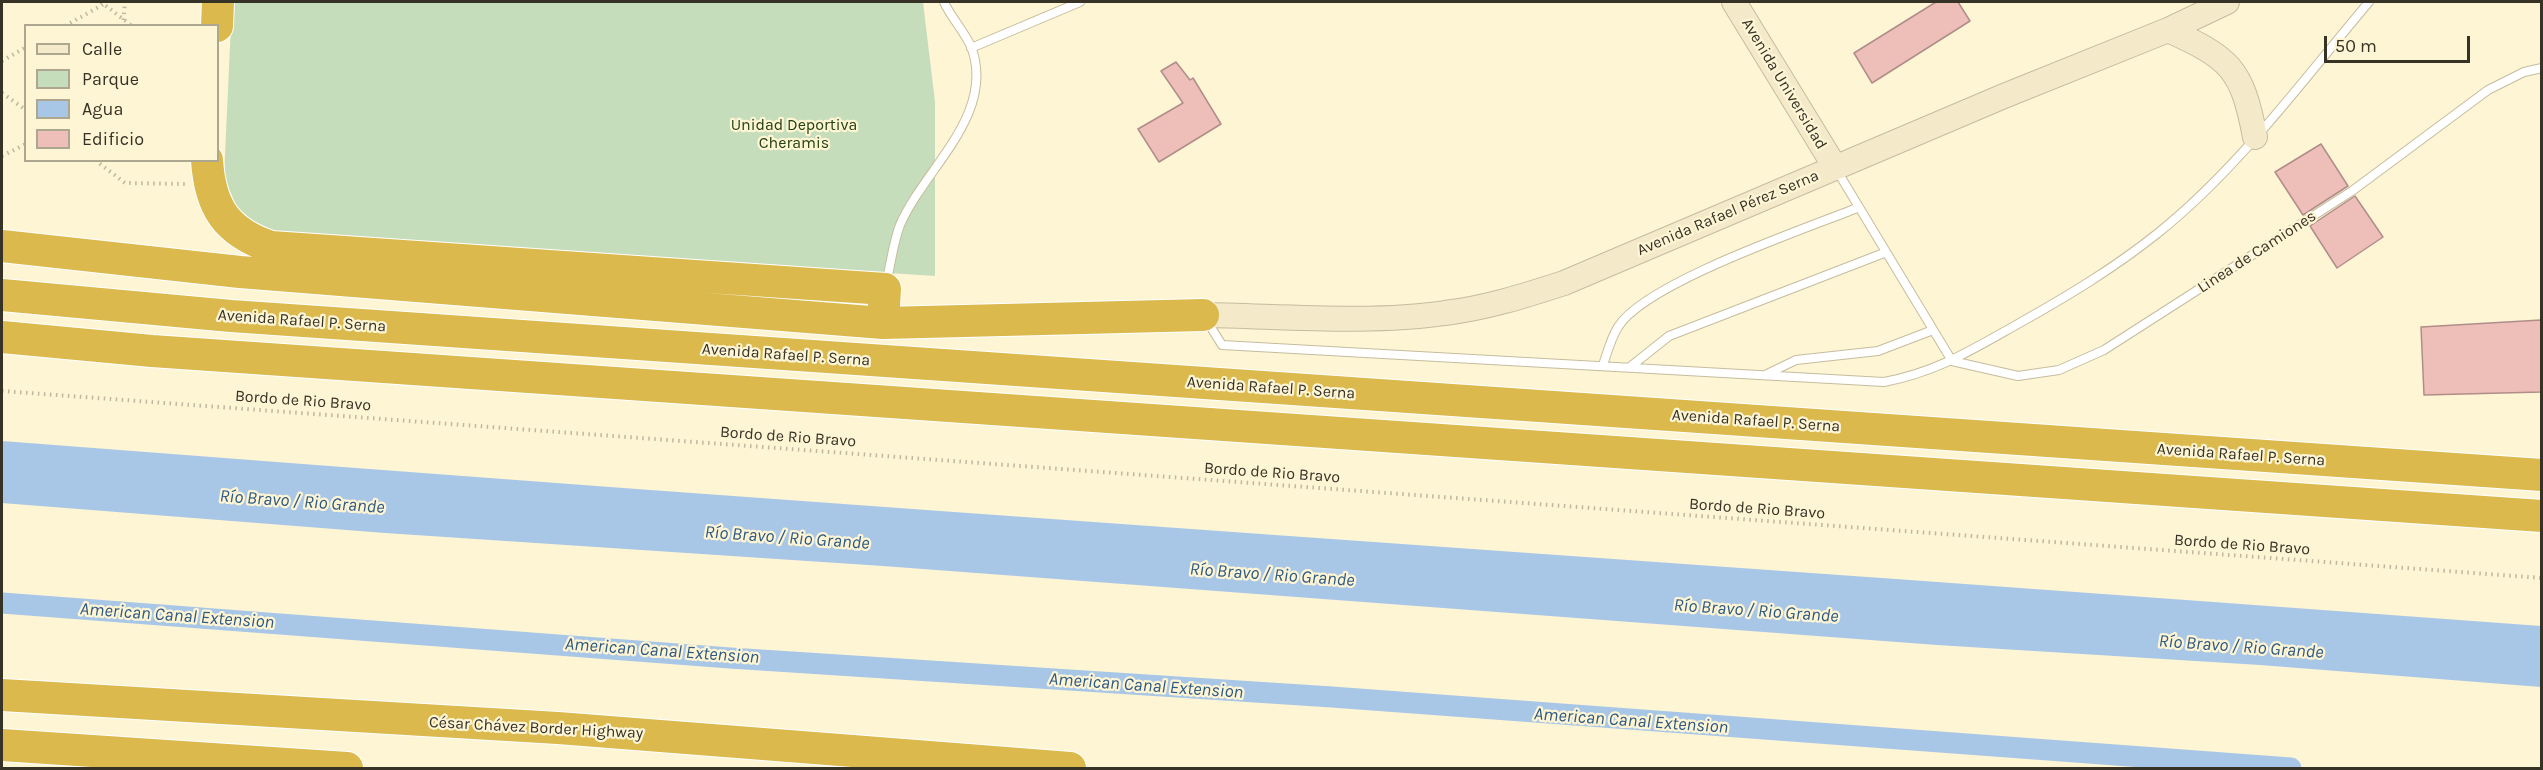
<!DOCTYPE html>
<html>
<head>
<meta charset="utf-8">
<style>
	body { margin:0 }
	#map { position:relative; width:2543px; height:770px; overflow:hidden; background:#fef5d5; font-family:Karla,sans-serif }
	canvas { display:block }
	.frame { position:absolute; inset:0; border:3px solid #363226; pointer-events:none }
	.legend { position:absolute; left:24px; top:24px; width:195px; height:138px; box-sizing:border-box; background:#fef5d5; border:2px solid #aea78f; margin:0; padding:8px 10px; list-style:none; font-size:18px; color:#363226 }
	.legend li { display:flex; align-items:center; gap:12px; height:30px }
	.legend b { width:30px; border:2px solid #aea78f }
	.scale { position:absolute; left:2324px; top:36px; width:146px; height:27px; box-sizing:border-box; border:3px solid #363226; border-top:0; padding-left:8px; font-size:18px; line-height:21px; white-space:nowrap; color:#363226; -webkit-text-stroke:4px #fef5d5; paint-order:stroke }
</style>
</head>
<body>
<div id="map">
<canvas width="2543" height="770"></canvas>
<div class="frame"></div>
<ul class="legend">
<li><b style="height:8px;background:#f4eac9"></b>Calle</li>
<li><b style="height:16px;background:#c6ddbc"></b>Parque</li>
<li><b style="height:16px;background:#a8c6e6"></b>Agua</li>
<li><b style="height:16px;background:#eebfb9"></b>Edificio</li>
</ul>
<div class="scale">50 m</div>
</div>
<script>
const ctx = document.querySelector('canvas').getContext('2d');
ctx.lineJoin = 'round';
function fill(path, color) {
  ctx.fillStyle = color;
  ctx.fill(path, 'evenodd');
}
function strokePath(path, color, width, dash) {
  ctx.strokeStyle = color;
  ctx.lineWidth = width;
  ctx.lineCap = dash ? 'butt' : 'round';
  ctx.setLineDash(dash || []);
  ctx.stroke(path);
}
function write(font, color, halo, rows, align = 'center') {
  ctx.font = font + ' Karla,sans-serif';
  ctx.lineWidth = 4.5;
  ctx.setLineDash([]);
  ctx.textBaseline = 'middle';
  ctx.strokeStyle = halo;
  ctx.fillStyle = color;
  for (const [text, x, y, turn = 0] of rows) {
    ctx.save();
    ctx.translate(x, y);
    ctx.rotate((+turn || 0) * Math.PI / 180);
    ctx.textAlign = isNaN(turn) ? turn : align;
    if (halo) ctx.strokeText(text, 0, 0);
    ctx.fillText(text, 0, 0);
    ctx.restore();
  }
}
fill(new Path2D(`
	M232,2H923L935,102V276L269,233L250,223L236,205L224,177Z`), '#c6ddbc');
fill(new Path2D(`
	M2,441C848,507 1695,563 2541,626V687L2260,665L1937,645L883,566L385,533L2,503Z`), '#a8c6e6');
strokePath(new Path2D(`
	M2,603L730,658L1332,697L2291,768`), '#a8c6e6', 21);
const building = new Path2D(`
	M1936,2H1958L1970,21L1872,83L1854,53Z
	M1176,62L1190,80L1193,78L1221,124L1159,162L1138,129L1183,103L1161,71Z
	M2321,144L2348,186L2303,215L2275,172Z
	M2355,196L2383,237L2337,268L2310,226Z
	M2541,320V392L2424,395L2421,327Z`);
fill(building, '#eebfb9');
strokePath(building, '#b08d89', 1.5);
const lane = new Path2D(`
	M971,48L1080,2
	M1836,169L1952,361L2018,376L2059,370L2104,350L2352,191L2488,90L2524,72L2542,68
	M886,283C891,264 893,243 900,225C924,169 995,116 972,49C966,33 951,18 944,2
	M1207,321L1222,345L1884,382C1936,372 1970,351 2016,325C2066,297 2113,269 2158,233C2239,168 2302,81 2369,2
	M1603,365C1607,353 1611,338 1618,327C1645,283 1805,229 1857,208
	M1630,367L1669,336L1884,253
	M1767,374L1796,360L1878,351L1933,330`);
const secondary = new Path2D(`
	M1734,2L1835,167
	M2168,30C2230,58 2242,68 2255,137
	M1203,315C1279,316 1370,324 1445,313C1486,308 1524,296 1564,283L2004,96L2168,30L2227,2`);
const highway = new Path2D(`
	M217,26L218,2
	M207,160C210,207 226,232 271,247L885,289L883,323
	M2,246L240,272L883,323L1203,315
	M2,295L231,316L2542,475
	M2,337L152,351L2542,516
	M2,695L558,728L1070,768
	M2,745L347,768`);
strokePath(lane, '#c6bc9e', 10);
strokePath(secondary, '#c6bc9e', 26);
strokePath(highway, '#fff', 34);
strokePath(new Path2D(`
	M101,2L132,26
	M65,26L104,4
	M123,26L125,2
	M2,61L26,47
	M2,93L26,110
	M2,156L26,144
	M95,160L125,183L186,184
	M2,391L2542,578`), '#bfb79e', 4, [1.5, 4.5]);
strokePath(lane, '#fff', 8);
strokePath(secondary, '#f4eac9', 24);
strokePath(highway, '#dbb94c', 32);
write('16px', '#363226', '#fef5d5', [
	["Avenida Universidad",1784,84,59],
	["Avenida Rafael Pérez Serna",1728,213,-23],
	["Linea de Camiones",2257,252,-33],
	["Avenida Rafael P. Serna",302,321,4],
	["Avenida Rafael P. Serna",786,355,4],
	["Avenida Rafael P. Serna",1271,388,4],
	["Bordo de Rio Bravo",303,401,4],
	["Avenida Rafael P. Serna",1756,421,4],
	["Bordo de Rio Bravo",788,437,4],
	["Avenida Rafael P. Serna",2241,455,4],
	["Bordo de Rio Bravo",1272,473,4],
	["Bordo de Rio Bravo",1757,509,4],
	["Bordo de Rio Bravo",2242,545,4],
	["César Chávez Border Highway",536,728,3]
]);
write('16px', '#22410f', '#fef5d5', [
	["Unidad Deportiva",794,125],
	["Cheramis",794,143]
]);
write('italic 18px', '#2d5983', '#fef5d5', [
	["Río Bravo / Rio Grande",302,502,4],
	["Río Bravo / Rio Grande",787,538,4],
	["Río Bravo / Rio Grande",1272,575,4],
	["Río Bravo / Rio Grande",1756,611,4],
	["American Canal Extension",177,616,4],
	["Río Bravo / Rio Grande",2241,647,4],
	["American Canal Extension",662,651,4],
	["American Canal Extension",1146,686,4],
	["American Canal Extension",1631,721,4]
]);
</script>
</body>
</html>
